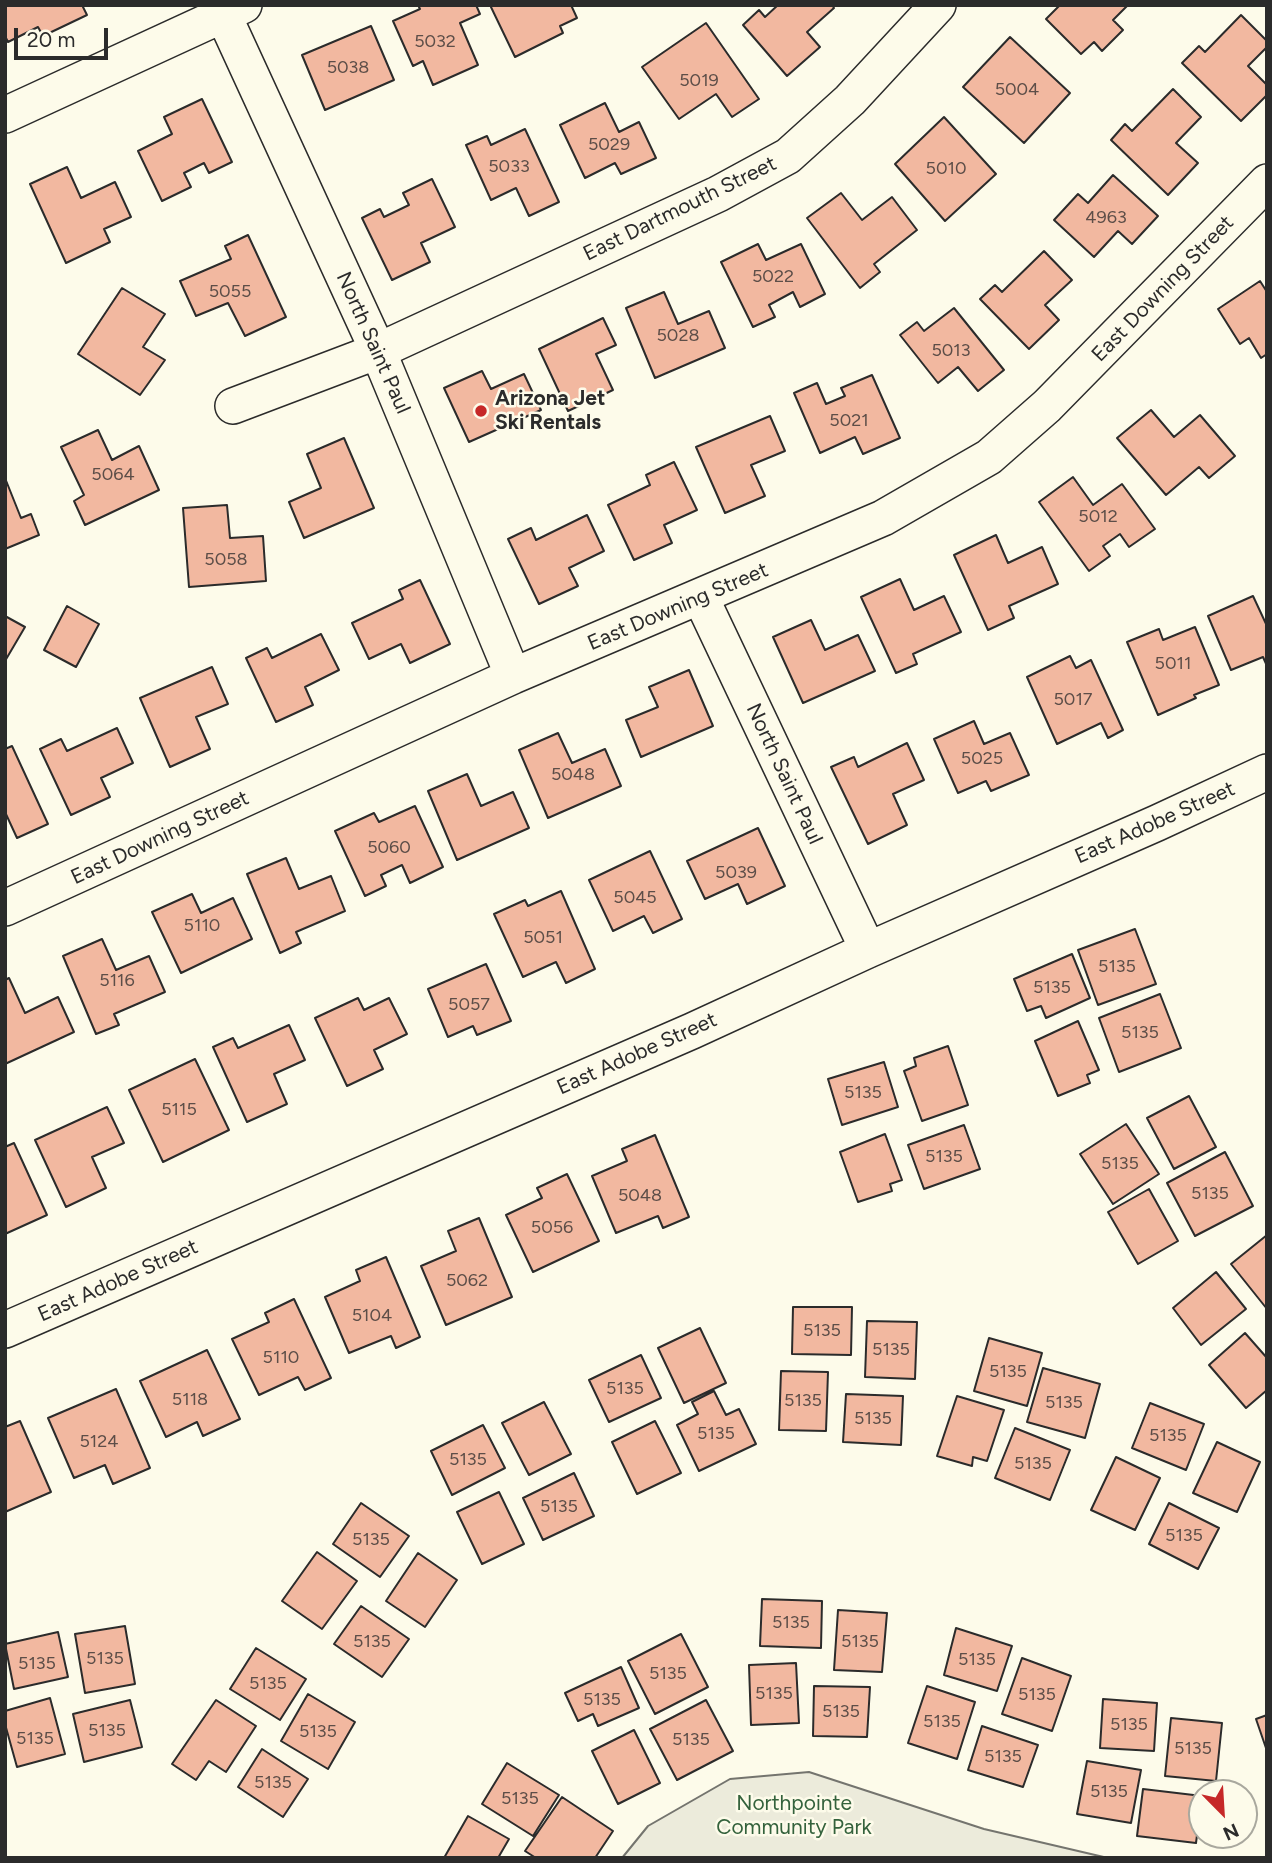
<!DOCTYPE html>
<html>
<head>
<meta charset="utf-8">
<style>
	body { margin:0 }
	#map { position:relative; width:1272px; height:1863px; overflow:hidden; background:#fdfbea; font-family:Figtree,sans-serif }
	canvas { display:block }
	.frame { position:absolute; inset:0; border:7px solid #2b2b2b; pointer-events:none }
	.north { position:absolute; left:1188px; top:1779px; width:70px; height:70px; box-sizing:border-box; background:#fdfbea; border:2px solid #a9a89e; border-radius:50%; rotate:156deg; font-size:19px; font-weight:700; line-height:28px; text-align:center; color:#2b2b2b }
	.north::after { content:''; display:block; margin:auto; width:24px; height:32px; background:#c62828; clip-path:polygon(50% 0,100% 100%,50% 72%,0 100%) }
	.scale { position:absolute; left:14px; top:28px; width:94px; height:32px; box-sizing:border-box; border:4px solid #2b2b2b; border-top:0; padding-left:9px; font-size:21px; line-height:24px; white-space:nowrap; color:#2b2b2b; -webkit-text-stroke:5px #fdfbea; paint-order:stroke }
</style>
</head>
<body>
<div id="map">
<canvas width="1272" height="1863"></canvas>
<div class="frame"></div>
<div class="north">N</div>
<div class="scale">20 m</div>
</div>
<script>
const ctx = document.querySelector('canvas').getContext('2d');
ctx.lineJoin = 'round';
function fill(path, color) {
  ctx.fillStyle = color;
  ctx.fill(path, 'evenodd');
}
function strokePath(path, color, width, dash) {
  ctx.strokeStyle = color;
  ctx.lineWidth = width;
  ctx.lineCap = dash ? 'butt' : 'round';
  ctx.setLineDash(dash || []);
  ctx.stroke(path);
}
function write(font, color, halo, rows, align = 'center') {
  ctx.font = font + ' Figtree,sans-serif';
  ctx.lineWidth = 5;
  ctx.setLineDash([]);
  ctx.textBaseline = 'middle';
  ctx.strokeStyle = halo;
  ctx.fillStyle = color;
  for (const [text, x, y, turn = 0] of rows) {
    ctx.save();
    ctx.translate(x, y);
    ctx.rotate((+turn || 0) * Math.PI / 180);
    ctx.textAlign = isNaN(turn) ? turn : align;
    if (halo) ctx.strokeText(text, 0, 0);
    ctx.fillText(text, 0, 0);
    ctx.restore();
  }
}
const green = new Path2D(`
	M809,1772L984,1829L1108,1858H622L648,1826L730,1779Z`);
fill(green, '#ecebdb');
strokePath(green, '#74746e', 2);
const building = new Path2D(`
	M5,5H82L87,15L43,36L38,27L8,42L5,36Z
	M418,5H476L480,14L460,23L478,65L433,85L423,61L413,66L393,21L420,9Z
	M490,5H571L577,18L560,26L563,33L515,57Z
	M778,5H832L834,8L807,32L820,47L787,76L743,25L759,10L765,17Z
	M1060,5H1128L1113,20L1123,30L1102,51L1094,42L1081,54L1046,19Z
	M1241,15L1267,41V47L1248,66L1267,85V95L1241,121L1182,63L1199,46L1205,52Z
	M706,23L759,99L732,117L716,94L679,119L642,67Z
	M371,26L394,80L325,110L302,55Z
	M1010,37L1070,93L1024,143L963,87Z
	M1173,89L1201,117L1176,143L1198,163L1168,195L1111,140L1125,124L1132,131Z
	M202,99L232,162L209,173L204,163L184,173L191,187L162,201L138,151L172,134L164,117Z
	M605,103L619,132L639,122L656,158L621,174L615,163L585,178L560,125Z
	M944,117L996,174L945,221L895,164Z
	M525,129L559,202L529,216L516,188L491,200L466,145L487,136L491,145Z
	M67,167L81,198L115,182L131,217L104,229L110,242L66,263L30,184Z
	M1113,175L1158,216L1132,244L1118,231L1094,257L1054,220L1078,194L1088,203Z
	M432,179L455,227L421,243L430,262L392,280L362,218L380,209L384,217L409,205L403,193Z
	M841,193L862,220L892,197L917,230L874,264L880,272L860,288L807,218Z
	M248,235L286,317L245,336L228,303L196,316L180,281L231,259L225,246Z
	M758,244L766,260L801,244L825,294L800,307L793,292L769,305L775,317L753,327L721,262Z
	M1044,251L1072,280L1045,305L1059,320L1029,349L980,299L995,285L1002,292Z
	M1260,281L1267,292V354L1261,358L1249,338L1240,344L1218,309Z
	M122,288L165,314L143,347L165,360L140,395L78,354Z
	M664,292L678,324L709,311L725,348L655,378L626,308Z
	M954,308L1004,370L978,391L958,367L938,383L900,335L917,322L924,331Z
	M603,318L616,345L596,354L613,390L568,411L539,349Z
	M482,371L491,389L524,374L541,410L469,442L444,388Z
	M872,375L900,438L863,454L855,437L820,453L794,393L817,383L826,404L845,396L841,388Z
	M1151,410L1174,437L1200,415L1235,456L1209,478L1199,467L1166,495L1117,438Z
	M770,416L785,451L751,465L765,496L725,513L696,447Z
	M98,430L112,460L139,446L159,490L85,525L74,501L84,495L61,447Z
	M344,438L374,508L304,538L289,502L321,488L307,454Z
	M674,462L697,510L664,525L672,543L634,560L608,505L650,485L646,475Z
	M1073,477L1093,505L1122,484L1155,529L1129,547L1120,534L1103,546L1110,556L1089,571L1039,502Z
	M5,478L21,518L31,514L39,535L5,549Z
	M227,505L230,538L263,536L266,581L189,587L183,508Z
	M587,515L604,551L569,568L578,586L539,604L508,539L531,528L536,540Z
	M996,535L1008,563L1042,547L1058,584L1009,606L1014,618L988,630L954,555Z
	M900,579L914,610L944,596L961,632L913,654L917,664L896,673L861,597Z
	M420,580L450,644L410,663L401,644L369,659L352,623L403,599L399,590Z
	M1253,596L1267,626V666L1263,657L1231,670L1208,616Z
	M67,606L99,624L76,667L44,650Z
	M5,616L25,627L5,661Z
	M811,620L825,650L858,635L875,671L803,703L773,637Z
	M1195,627L1219,685L1194,695L1196,698L1158,715L1127,642L1159,629L1163,640Z
	M321,634L339,670L305,687L313,705L276,722L246,658L267,648L272,658Z
	M1070,656L1076,668L1091,660L1123,730L1108,738L1101,723L1057,744L1027,677Z
	M212,667L228,704L196,717L210,749L170,767L140,698Z
	M689,670L713,726L641,757L626,720L658,707L649,687Z
	M974,721L984,744L1010,733L1029,775L991,791L986,781L958,793L934,739Z
	M117,728L133,763L101,778L110,797L71,815L40,749L61,739L67,751Z
	M558,733L572,763L605,749L621,786L548,818L519,750Z
	M907,743L924,780L893,794L907,825L868,844L831,767L854,757L858,767Z
	M12,746L48,824L17,838L5,812V749Z
	M467,774L481,806L513,792L529,828L457,860L428,791Z
	M415,806L443,867L410,883L402,865L381,875L386,886L365,896L335,831L374,813L379,822Z
	M758,828L785,886L747,904L738,884L705,899L687,861Z
	M650,851L682,919L653,933L644,916L613,931L589,880Z
	M286,858L299,889L331,876L345,911L296,932L301,943L280,953L247,874Z
	M561,891L595,969L566,983L556,962L523,977L494,914L525,900L528,906Z
	M192,894L201,913L233,898L252,939L181,973L152,912Z
	M1135,929L1156,984L1098,1005L1078,950Z
	M102,939L116,970L149,956L165,992L114,1014L119,1025L96,1034L63,956Z
	M1072,954L1090,998L1046,1018L1041,1006L1027,1011L1014,979Z
	M486,964L511,1021L477,1035L473,1026L448,1037L428,989Z
	M9,978L25,1013L58,997L74,1032L5,1064V980Z
	M1160,994L1181,1048L1119,1072L1099,1018Z
	M358,998L364,1010L389,998L407,1034L374,1050L383,1069L347,1086L315,1018Z
	M1078,1021L1099,1070L1087,1075L1090,1083L1058,1096L1035,1041Z
	M289,1025L305,1060L274,1074L287,1104L247,1122L213,1047L233,1038L238,1048Z
	M948,1046L968,1105L922,1121L904,1071L916,1066L914,1058Z
	M195,1059L229,1130L163,1162L129,1090Z
	M884,1062L898,1107L842,1125L828,1079Z
	M1189,1096L1216,1147L1174,1169L1147,1118Z
	M107,1107L124,1143L92,1157L106,1188L66,1207L35,1140Z
	M1126,1124L1159,1174L1113,1204L1080,1154Z
	M964,1125L980,1169L924,1189L908,1145Z
	M885,1134L902,1180L890,1184L892,1191L858,1202L840,1152Z
	M655,1135L689,1217L663,1228L658,1216L616,1233L592,1176L627,1161L622,1149Z
	M14,1143L47,1215L5,1234V1147Z
	M1225,1152L1253,1206L1195,1236L1167,1183Z
	M567,1174L599,1241L533,1272L506,1215L542,1198L537,1188Z
	M1149,1189L1178,1241L1138,1264L1108,1212Z
	M479,1218L512,1297L446,1325L421,1266L456,1251L448,1231Z
	M1267,1235V1309L1231,1264Z
	M386,1257L420,1337L396,1348L391,1336L349,1353L325,1297L360,1281L356,1270Z
	M1216,1272L1246,1309L1201,1345L1173,1308Z
	M294,1299L331,1378L305,1390L298,1377L259,1395L232,1339L269,1322L265,1313Z
	M793,1307H852L851,1355L792,1354Z
	M867,1321L917,1322L915,1379L865,1377Z
	M700,1328L726,1383L684,1403L658,1348Z
	M1245,1333L1267,1358V1390L1246,1408L1209,1365Z
	M989,1338L1042,1353L1027,1406L974,1391Z
	M207,1350L240,1419L203,1436L197,1422L166,1437L140,1381Z
	M641,1355L661,1398L609,1422L589,1380Z
	M1043,1368L1100,1384L1085,1438L1027,1422Z
	M781,1371L828,1372L826,1431L779,1430Z
	M116,1389L150,1468L113,1484L105,1465L74,1478L48,1418Z
	M714,1391L726,1415L739,1409L756,1444L699,1471L677,1425L698,1414L692,1402Z
	M846,1394L903,1396L901,1445L843,1442Z
	M957,1396L1004,1410L987,1461L973,1457L972,1466L937,1456Z
	M544,1402L571,1454L529,1475L502,1423Z
	M1150,1403L1204,1424L1186,1470L1132,1448Z
	M20,1421L51,1492L5,1512V1427Z
	M655,1421L681,1473L637,1494L612,1442Z
	M483,1425L505,1468L452,1495L431,1451Z
	M1015,1428L1070,1450L1050,1500L995,1478Z
	M1217,1442L1260,1462L1237,1512L1193,1493Z
	M1116,1457L1160,1478L1135,1530L1091,1510Z
	M574,1473L594,1516L543,1540L523,1498Z
	M499,1492L524,1544L482,1564L457,1512Z
	M361,1503L409,1536L380,1577L333,1544Z
	M1169,1503L1219,1528L1198,1569L1149,1544Z
	M317,1552L357,1581L322,1629L282,1601Z
	M418,1553L457,1580L425,1627L386,1601Z
	M762,1599L822,1601L821,1648L760,1646Z
	M361,1606L409,1639L382,1677L334,1644Z
	M838,1610L887,1613L882,1672L834,1670Z
	M125,1626L135,1684L85,1693L75,1634Z
	M956,1628L1012,1646L997,1691L944,1675Z
	M58,1632L68,1677L14,1689L5,1644Z
	M681,1634L708,1687L655,1714L628,1661Z
	M256,1648L306,1679L280,1720L230,1689Z
	M1022,1658L1071,1676L1052,1731L1002,1714Z
	M796,1663L799,1723L751,1725L749,1665Z
	M621,1667L639,1708L598,1726L593,1714L578,1721L565,1693Z
	M814,1686L870,1687L867,1737L813,1736Z
	M927,1686L975,1702L957,1759L908,1743Z
	M308,1694L355,1722L328,1769L281,1741Z
	M50,1698L65,1754L17,1767L5,1724V1711Z
	M1103,1699L1157,1703L1154,1751L1100,1748Z
	M130,1700L142,1747L84,1762L73,1714Z
	M216,1700L256,1726L226,1772L209,1761L196,1780L172,1764Z
	M706,1700L733,1751L677,1780L650,1729Z
	M1267,1715V1751L1256,1719Z
	M1171,1718L1222,1723L1216,1781L1165,1776Z
	M982,1726L1038,1745L1023,1787L968,1770Z
	M634,1730L660,1783L618,1804L592,1751Z
	M262,1749L308,1779L283,1817L238,1787Z
	M1087,1761L1141,1770L1131,1823L1077,1814Z
	M507,1763L559,1795L533,1836L482,1804Z
	M1143,1789L1202,1796L1196,1843L1137,1836Z
	M562,1797L613,1831L595,1858H536L525,1851Z
	M468,1816L509,1839L498,1858H444Z`);
fill(building, '#f2b8a0');
strokePath(building, '#2b2b2b', 2);
const minor = new Path2D(`
	M223,14L378,351L513,676
	M5,115L244,5
	M233,406L378,351L718,194L788,156L850,100L938,5
	M701,598L868,950
	M5,908L513,676L883,518L989,457L1047,406L1267,182
	M5,1330L692,1031L868,950L1157,823L1267,772`);
strokePath(minor, '#2b2b2b', 38);
strokePath(minor, '#fdfbea', 35);
for (const [x, y, r, color] of [
	[481,411,7,"#c62828"]
]) {
  const dot = new Path2D();
  dot.arc(x, y, r, 0, 2 * Math.PI);
  ctx.fillStyle = color;
  ctx.fill(dot);
  strokePath(dot, '#fdfbea', 2.5);
}
write('18px', '#5d4e48', null, [
	["5032",435,42],
	["5038",348,68],
	["5019",699,81],
	["5004",1017,90],
	["5029",609,145],
	["5033",509,167],
	["5010",946,169],
	["4963",1106,218],
	["5022",773,277],
	["5055",230,292],
	["5028",678,336],
	["5013",951,351],
	["5021",849,421],
	["5064",113,475],
	["5012",1098,517],
	["5058",226,560],
	["5011",1173,664],
	["5017",1073,700],
	["5025",982,759],
	["5048",573,775],
	["5060",389,848],
	["5039",736,873],
	["5045",635,898],
	["5110",202,926],
	["5051",543,938],
	["5135",1117,967],
	["5116",117,981],
	["5135",1052,988],
	["5057",469,1005],
	["5135",1140,1033],
	["5135",863,1093],
	["5115",179,1110],
	["5135",944,1157],
	["5135",1120,1164],
	["5135",1210,1194],
	["5048",640,1196],
	["5056",552,1228],
	["5062",467,1281],
	["5104",372,1316],
	["5135",822,1331],
	["5135",891,1350],
	["5110",281,1358],
	["5135",1008,1372],
	["5135",625,1389],
	["5118",190,1400],
	["5135",803,1401],
	["5135",1064,1403],
	["5135",873,1419],
	["5135",716,1434],
	["5135",1168,1436],
	["5124",99,1442],
	["5135",468,1460],
	["5135",1033,1464],
	["5135",559,1507],
	["5135",1184,1536],
	["5135",371,1540],
	["5135",791,1623],
	["5135",372,1642],
	["5135",860,1642],
	["5135",105,1659],
	["5135",977,1660],
	["5135",37,1664],
	["5135",668,1674],
	["5135",268,1684],
	["5135",774,1694],
	["5135",1037,1695],
	["5135",602,1700],
	["5135",841,1712],
	["5135",942,1722],
	["5135",1129,1725],
	["5135",107,1731],
	["5135",318,1732],
	["5135",35,1739],
	["5135",691,1740],
	["5135",1193,1749],
	["5135",1003,1757],
	["5135",273,1783],
	["5135",1109,1792],
	["5135",520,1799]
]);
write('21px', '#2b2b2b', '#fdfbea', [
	["East Dartmouth Street",680,209,-26],
	["East Downing Street",1163,289,-46],
	["North Saint Paul",373,343,66],
	["East Downing Street",678,607,-23],
	["North Saint Paul",784,774,65],
	["East Adobe Street",1155,823,-24],
	["East Downing Street",160,838,-25],
	["East Adobe Street",637,1054,-24],
	["East Adobe Street",118,1281,-24]
]);
write('bold 21px', '#2b2b2b', '#fdfbea', [
	["Arizona Jet",495,399],
	["Ski Rentals",495,423]
], 'left');
write('21px', '#34623c', '#fdfbea', [
	["Northpointe",794,1804],
	["Community Park",794,1828]
]);
</script>
</body>
</html>
